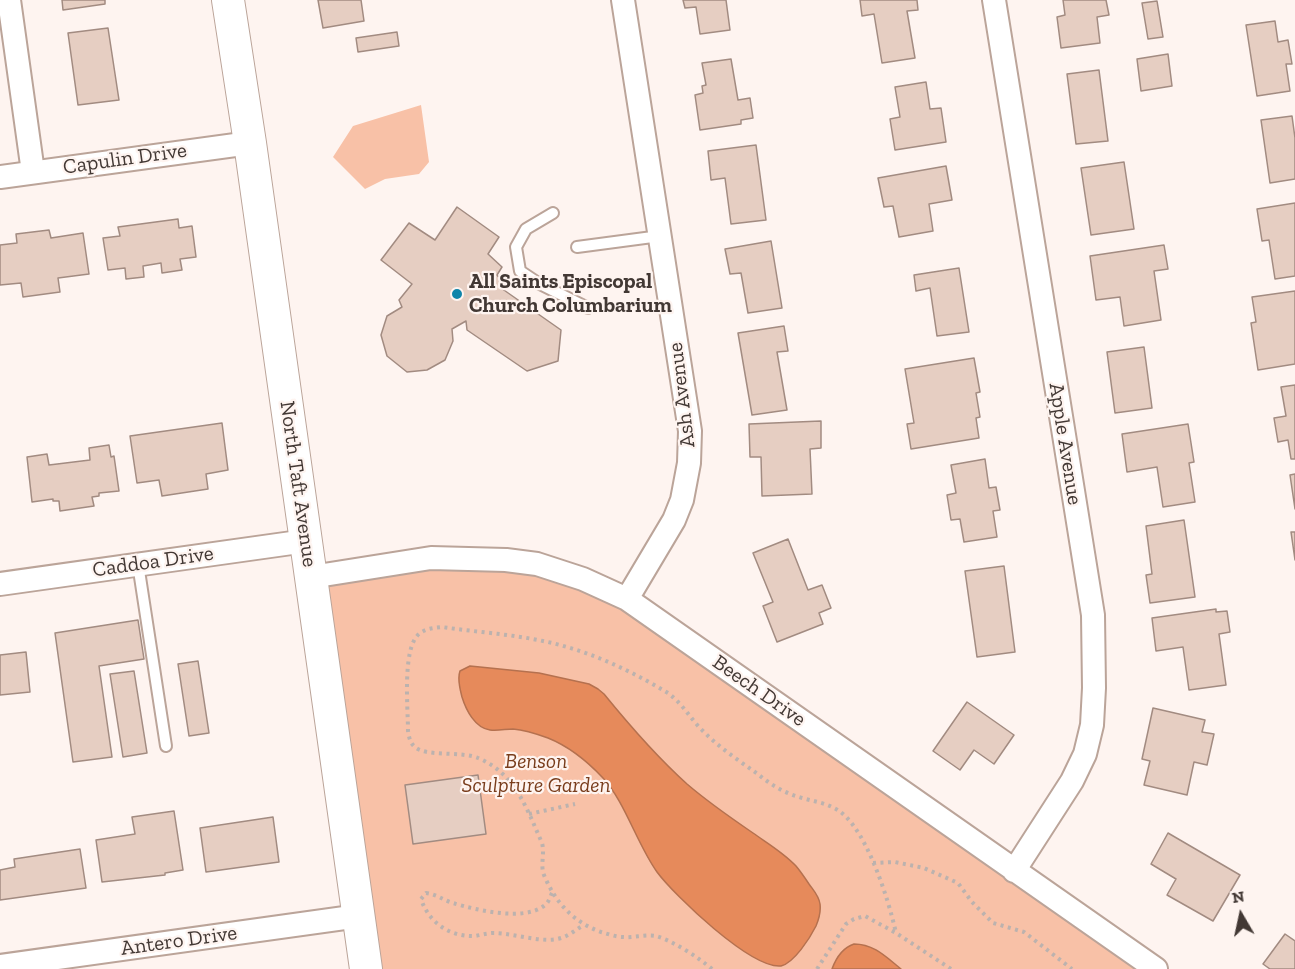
<!DOCTYPE html>
<html>
<head>
<meta charset="utf-8">
<style>
	body { margin:0 }
	#map { position:relative; width:1295px; height:969px; overflow:hidden; background:#fef4f0; font-family:"Zilla Slab",serif }
	canvas { display:block }
	.north { position:absolute; left:1211px; top:885px; width:60px; height:60px; -webkit-text-stroke:4px #fef4f0; paint-order:stroke; rotate:351deg; font-size:16px; font-weight:700; line-height:24px; text-align:center; color:#423834 }
	.north::after { content:''; display:block; margin:auto; width:21px; height:27px; background:#423834; clip-path:polygon(50% 0,100% 100%,50% 72%,0 100%) }
</style>
</head>
<body>
<div id="map">
<canvas width="1295" height="969"></canvas>
<div class="north">N</div>
</div>
<script>
const ctx = document.querySelector('canvas').getContext('2d');
ctx.lineJoin = 'round';
function fill(path, color) {
  ctx.fillStyle = color;
  ctx.fill(path, 'evenodd');
}
function strokePath(path, color, width, dash) {
  ctx.strokeStyle = color;
  ctx.lineWidth = width;
  ctx.lineCap = dash ? 'butt' : 'round';
  ctx.setLineDash(dash || []);
  ctx.stroke(path);
}
function write(font, color, halo, rows, align = 'center') {
  ctx.font = font + ' "Zilla Slab",serif';
  ctx.lineWidth = 4.5;
  ctx.setLineDash([]);
  ctx.textBaseline = 'middle';
  ctx.strokeStyle = halo;
  ctx.fillStyle = color;
  for (const [text, x, y, turn = 0] of rows) {
    ctx.save();
    ctx.translate(x, y);
    ctx.rotate((+turn || 0) * Math.PI / 180);
    ctx.textAlign = isNaN(turn) ? turn : align;
    if (halo) ctx.strokeText(text, 0, 0);
    ctx.fillText(text, 0, 0);
    ctx.restore();
  }
}
fill(new Path2D(`
	M421,105L429,162L419,174L385,179L365,189L333,157L353,126Z
	M431,558L583,579L1156,969H366L311,577Z`), '#f8c1a7');
const water = new Path2D(`
	M470,666L539,673L589,684L598,689L604,694C630,726 657,757 687,784C708,802 731,818 753,833C767,843 784,853 796,866C801,872 805,878 809,884C814,891 819,896 820,904C821,912 819,919 816,926C810,938 794,963 781,966C751,969 674,895 657,872C637,844 625,802 603,778C588,762 568,746 548,738C537,734 525,730 513,729C506,729 498,731 490,730C475,728 466,710 462,697C460,689 457,679 460,671Z
	M854,944C874,944 886,957 901,969H832C836,958 842,948 854,944Z`);
fill(water, '#e68a5b');
strokePath(water, '#b5714f', 1.5);
const building = new Path2D(`
	M62,0H105V4L63,10Z
	M318,0H361L364,21L323,28Z
	M683,0H726L730,30L700,34L696,7L685,8Z
	M860,0H917L918,10L907,11L915,58L882,63L874,14L862,16Z
	M1063,0H1106L1109,15L1097,17L1100,43L1061,48L1057,17L1065,15Z
	M1157,1L1163,37L1148,39L1142,3Z
	M1275,21L1278,42L1288,40L1292,64H1286L1290,91L1257,96L1246,25Z
	M108,28L119,100L78,105L68,33Z
	M397,32L399,46L358,52L356,38Z
	M1168,54L1172,86L1141,91L1137,59Z
	M731,59L738,100L750,98L753,118L741,120V124L700,130L695,95L703,93L702,86L706,85L702,63Z
	M1099,70L1108,141L1076,144L1067,74Z
	M926,82L930,109L941,108L946,142L895,150L890,119L900,117L895,87Z
	M1292,116L1295,138V179L1270,183L1261,120Z
	M756,145L766,220L731,224L725,178L711,180L708,151Z
	M1124,162L1134,229L1091,235L1081,168Z
	M946,166L952,200L929,204L933,231L899,237L893,206L884,207L878,178Z
	M1295,203V276L1275,279L1269,240L1262,241L1257,209Z
	M457,207L499,237L488,254L502,267L497,275L504,284L501,288L561,330L558,361L527,371L467,330L466,321L452,329L453,341L445,360L427,370L407,372L387,356L381,335L387,316L402,307L399,300L412,284L381,260L409,223L435,240Z
	M178,219L179,228L192,226L196,257L180,259L182,270L162,273L161,263L143,266L144,277L126,279L125,268L108,270L103,238L120,236L118,227Z
	M49,230L51,238L83,233L89,274L58,278L60,292L23,297L21,283L0,285V245L17,243L16,234Z
	M771,241L782,308L748,313L741,273L730,274L725,249Z
	M1164,245L1168,269L1154,271L1161,320L1124,326L1120,297L1096,300L1090,256Z
	M959,268L969,332L937,336L930,288L916,291L914,275Z
	M1295,291V364L1258,370L1251,323L1256,322L1252,297Z
	M784,326L788,351L777,352L787,410L752,415L738,333Z
	M1144,347L1152,408L1115,413L1107,352Z
	M974,358L980,392L976,393L980,417L976,418L979,438L911,449L907,424L914,423L905,369Z
	M1295,385V459H1291L1288,440L1278,442L1274,418L1286,416L1281,387Z
	M821,421V448L810,449L812,494L762,496L761,457H750L749,424Z
	M222,423L228,470L206,474L208,489L162,496L159,480L137,483L130,436Z
	M1188,424L1194,462L1189,463L1195,502L1163,507L1157,467L1127,472L1122,434Z
	M109,445L111,457L114,456L119,491L99,493V496L92,497L94,506L60,511L59,501H53V499L32,502L27,457L47,454L49,465L90,460L89,448Z
	M985,459L989,488L996,487L1000,510L993,511L997,537L964,542L960,519L951,520L947,495L956,493L951,465Z
	M1295,474V509L1290,475Z
	M1184,520L1195,597L1150,603L1146,575L1152,574L1146,526Z
	M1291,532H1295V560Z
	M788,539L808,590L822,585L831,608L819,613L823,624L777,642L763,606L773,602L753,553Z
	M1004,566L1015,652L977,657L965,571Z
	M1216,609V612L1227,611L1230,632L1219,634L1226,685L1189,690L1183,647L1156,651L1152,618Z
	M138,620L144,659L99,666L112,757L73,762L55,633Z
	M26,652L30,692L0,695V655Z
	M198,661L209,733L189,736L178,664Z
	M134,671L147,753L123,757L110,674Z
	M967,702L1014,735L994,764L974,750L960,770L933,751Z
	M1153,708L1205,720L1202,732L1214,734L1207,765L1194,762L1187,795L1144,785L1150,761L1142,759Z
	M478,775L486,834L413,844L405,785Z
	M174,811L183,870L165,873V875L102,882L96,840L135,834L132,817Z
	M273,817L279,862L206,872L200,828Z
	M1168,833L1240,875L1213,921L1167,895L1176,879L1151,864Z
	M80,849L86,888L0,900V870L15,867L14,859Z
	M1285,934L1295,941V969H1270L1263,964Z`);
fill(building, '#e6cec2');
strokePath(building, '#a28b81', 1.5);
const service = new Path2D(`
	M553,213L526,229L516,247L520,271L538,283L588,308
	M577,247L660,236
	M138,564L166,746`);
const minor = new Path2D(`
	M9,0L33,172
	M623,0L690,431L689,463L682,500L674,520L627,599
	M994,0L1093,615L1094,688L1092,725L1085,754L1072,781L1014,871
	M0,177L250,143
	M311,577L431,558L506,560L537,564L583,579L627,599L1156,969
	M0,584L306,541
	M0,966L359,916`);
const secondary = new Path2D(`
	M228,0L250,143L366,969`);
strokePath(service, '#bba499', 14);
strokePath(minor, '#bba499', 26);
strokePath(secondary, '#bba499', 34);
strokePath(new Path2D(`
	M529,814L575,804
	M873,863L895,862L924,868L958,883L972,902L993,923L1024,932L1072,969
	M552,893C550,897 549,902 545,905C525,922 476,910 453,903C443,900 436,894 426,893L421,899C429,923 450,937 475,936C481,935 487,933 494,933C515,933 544,945 564,937C571,934 577,929 584,925
	M712,969C698,957 673,941 656,936C645,934 634,938 623,937C616,937 608,934 601,932C573,922 555,902 544,875C540,865 545,854 542,843C527,809 515,773 478,758C462,751 426,757 415,747C410,743 409,737 408,731C408,708 402,648 419,634C426,628 434,628 442,627C475,632 510,634 543,641C587,650 630,670 668,693C685,706 690,719 705,733C721,749 741,762 759,775C771,785 785,793 799,797C811,801 823,802 834,808C865,822 889,901 896,933
	M817,969L846,924L854,919L865,916L896,933L951,969`), '#bcb2ae', 4, [3, 4.5]);
strokePath(service, '#fff', 10);
strokePath(minor, '#fff', 22);
strokePath(secondary, '#fff', 32);
for (const [x, y, r, color] of [
	[457,294,6,"#0f85aa"]
]) {
  const dot = new Path2D();
  dot.arc(x, y, r, 0, 2 * Math.PI);
  ctx.fillStyle = color;
  ctx.fill(dot);
  strokePath(dot, '#fef4f0', 2);
}
write('21px', '#423834', '#fef4f0', [
	["Capulin Drive",125,159,-8],
	["Ash Avenue",682,395,-97],
	["Apple Avenue",1065,444,81],
	["North Taft Avenue",298,484,82],
	["Caddoa Drive",153,562,-8],
	["Beech Drive",759,691,35],
	["Antero Drive",179,941,-8]
]);
write('bold 21px', '#423834', '#fef4f0', [
	["All Saints Episcopal",469,282],
	["Church Columbarium",469,306]
], 'left');
write('italic 21px', '#793d1c', '#fef4f0', [
	["Benson",536,762],
	["Sculpture Garden",536,786]
]);
</script>
</body>
</html>
